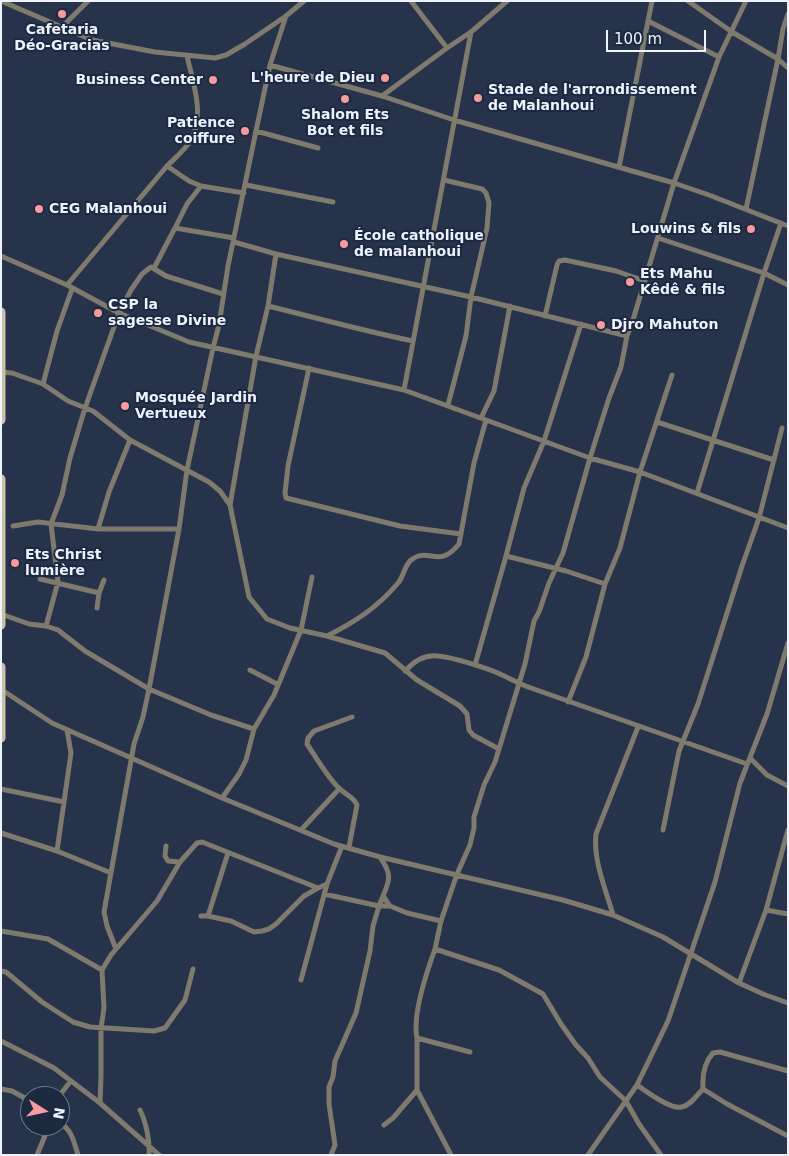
<!DOCTYPE html>
<html>
<head>
<meta charset="utf-8">
<style>
	body { margin:0 }
	#map { position:relative; width:789px; height:1156px; overflow:hidden; background:#26334a; font-family:"DejaVu Sans",sans-serif }
	canvas { display:block }
	.frame { position:absolute; inset:0; border:2px solid #ecf3ff; pointer-events:none }
	.north { position:absolute; left:20px; top:1086px; width:50px; height:50px; box-sizing:border-box; background:#1c293f; border:1px solid #6f7a8c; border-radius:50%; rotate:100deg; font-size:14px; font-weight:700; line-height:20px; text-align:center; color:#ecf3ff }
	.north::after { content:''; display:block; margin:auto; width:18px; height:22px; background:#f59b9e; clip-path:polygon(50% 0,100% 100%,50% 72%,0 100%) }
	.scale { position:absolute; left:606px; top:30px; width:100px; height:22px; box-sizing:border-box; border:2px solid #ecf3ff; border-top:0; padding-left:6px; font-size:15px; line-height:18px; white-space:nowrap; color:#ecf3ff; -webkit-text-stroke:4px #1c293f; paint-order:stroke }
</style>
</head>
<body>
<div id="map">
<canvas width="789" height="1156"></canvas>
<div class="frame"></div>
<div class="north">N</div>
<div class="scale">100 m</div>
</div>
<script>
const ctx = document.querySelector('canvas').getContext('2d');
ctx.lineJoin = 'round';
function strokePath(path, color, width, dash) {
  ctx.strokeStyle = color;
  ctx.lineWidth = width;
  ctx.lineCap = dash ? 'butt' : 'round';
  ctx.setLineDash(dash || []);
  ctx.stroke(path);
}
function write(font, color, halo, rows, align = 'center') {
  ctx.font = font + ' "DejaVu Sans",sans-serif';
  ctx.lineWidth = 4;
  ctx.setLineDash([]);
  ctx.textBaseline = 'middle';
  ctx.strokeStyle = halo;
  ctx.fillStyle = color;
  for (const [text, x, y, turn = 0] of rows) {
    ctx.save();
    ctx.translate(x, y);
    ctx.rotate((+turn || 0) * Math.PI / 180);
    ctx.textAlign = isNaN(turn) ? turn : align;
    if (halo) ctx.strokeText(text, 0, 0);
    ctx.fillText(text, 0, 0);
    ctx.restore();
  }
}
strokePath(new Path2D(`
	M1,1L92,40L155,52L215,58L226,55L245,44L286,16L304,1
	M411,1L447,48
	M688,1L732,32L778,59L788,68
	M648,21L719,57
	M61,28L88,1
	M270,65L382,96L454,120L674,183L709,195L788,226
	M382,96L447,48L471,32L507,1
	M256,131L318,148
	M167,166L189,181L201,186
	M619,167L652,1
	M444,180L482,189L486,193L489,203L487,228L471,297L466,336L448,405
	M246,185L333,202
	M746,209L778,59L783,29L788,14
	M175,228L187,204L201,186L244,193
	M658,238L764,273L788,285
	M234,242L276,254L471,297L627,336
	M1,256L67,285L119,313L189,342L404,390L590,458L640,472L788,528
	M154,268L175,228L234,238
	M67,285L167,166C175,158 185,150 191,140C205,113 193,83 187,56
	M268,306C317,318 364,331 413,341
	M545,316L557,265L559,261L565,260L616,271L645,281
	M309,368L288,466L285,493L286,498L400,526L461,534
	M2,372L12,373L43,384L68,401L93,411L130,440L209,482L220,491L230,505L249,597L267,619L290,628L327,636L385,653L417,680L460,706L467,714L469,730L473,735L499,749
	M43,384L57,331L72,289
	M404,390L471,32
	M481,418L494,391L510,306
	M657,422L774,460
	M697,493L764,273L781,223
	M230,505L256,356L268,306L276,254
	M13,526L38,522L98,529H179
	M98,529L109,492L130,440
	M506,556L566,571L605,584
	M40,579L99,593L104,580
	M97,608L99,593
	M1,614L29,624L46,626L58,582L51,524L62,495L70,458L85,408L119,313L131,290L142,274L151,267L166,276L223,294
	M46,626L58,630L85,651L149,689L211,715L254,729
	M327,636C355,622 378,607 398,583C404,576 404,566 411,560C429,546 438,570 459,544L474,463L486,420
	M475,665L506,556L524,488L544,441L581,324
	M250,670L277,684
	M405,671C414,661 424,654 438,656C452,657 487,668 500,674C511,679 520,684 531,688C603,714 675,738 747,764
	M2,690L52,723L222,798L334,844L380,857L563,900L613,915L663,937L739,983L763,994L788,1003
	M568,702L586,657L605,584L620,548L640,472L672,375
	M750,758L767,775L788,786
	M1,789L64,802
	M222,798L239,774L246,760L254,729L274,695L301,630L312,577
	M301,830L339,789
	M663,830L679,751L698,704L742,566L759,518L782,428
	M1,833L57,851L111,873
	M349,847L357,805C353,796 347,796 340,789C329,780 316,757 307,744L308,738L314,731L352,717
	M57,851L71,753L67,730
	M380,857C391,873 391,878 383,896L390,906L407,913L441,921L435,949L499,970L543,994L561,1024L576,1045L588,1058L600,1077L626,1101L639,1124L661,1155
	M180,862L197,843L202,842L318,888L327,884
	M324,894L379,906L383,896
	M766,910L788,914
	M613,915C606,890 593,861 596,834L638,727
	M201,916H208L228,853
	M208,916L231,921L254,932L262,931L269,929L276,924L304,896L318,888
	M441,921L457,874L470,845L474,828V817L484,785L495,762L525,664L534,621L539,612L549,583L563,553L590,458L609,398L621,367L627,336L633,320L674,183L719,57L746,1
	M1,931L48,939L102,970
	M116,949L107,926L104,912L134,744L143,717L149,689L179,529L187,470L213,348L219,325L228,266L256,131L270,65L286,16
	M435,949C427,971 412,1015 417,1038L470,1052
	M1,971L6,972L42,1002L73,1022L90,1027L154,1031L165,1028L185,1000L193,969
	M301,980L327,884L342,846
	M739,983L766,910L788,830
	M417,1038V1090L451,1155
	M1,1041L54,1068L100,1103L159,1155
	M637,1085C647,1092 671,1110 682,1107C691,1105 697,1095 703,1089C702,1075 704,1063 713,1053L720,1052L788,1071
	M1,1089L12,1091L30,1101
	M703,1089L727,1104L788,1136
	M59,1096L70,1082
	M100,1103L101,1076V1028L104,1008L102,970L111,955L157,901L180,862L168,861L165,856L166,846
	M140,1110C146,1122 150,1141 149,1155
	M60,1123C72,1130 74,1142 78,1155
	M384,1125L393,1118L417,1090
	M37,1155L49,1126
	M331,1155L335,1145L329,1104V1087L333,1077L335,1061L356,1013L370,951L373,926L379,906H390
	M588,1155L637,1085L668,1021L715,882L740,783L767,714L788,643`), '#7e7a6d', 5);
strokePath(new Path2D(`
	M1,312V420
	M1,479V625
	M1,667V738`), '#c9c0a5', 9);
for (const [x, y, r, color] of [
	[62,14,5,"#f59b9e"],
	[385,78,5,"#f59b9e"],
	[213,80,5,"#f59b9e"],
	[478,98,5,"#f59b9e"],
	[345,99,5,"#f59b9e"],
	[245,131,5,"#f59b9e"],
	[39,209,5,"#f59b9e"],
	[751,229,5,"#f59b9e"],
	[344,244,5,"#f59b9e"],
	[630,282,5,"#f59b9e"],
	[98,313,5,"#f59b9e"],
	[601,325,5,"#f59b9e"],
	[125,406,5,"#f59b9e"],
	[15,563,5,"#f59b9e"]
]) {
  const dot = new Path2D();
  dot.arc(x, y, r, 0, 2 * Math.PI);
  ctx.fillStyle = color;
  ctx.fill(dot);
  strokePath(dot, '#1c293f', 2);
}
write('bold 14px', '#ecf3ff', '#1c293f', [
	["Cafetaria",62,30,"center"],
	["Déo-Gracias",62,46,"center"],
	["L'heure de Dieu",375,78,"right"],
	["Business Center",203,80,"right"],
	["Stade de l'arrondissement",488,90],
	["de Malanhoui",488,106],
	["Shalom Ets",345,115,"center"],
	["Bot et fils",345,131,"center"],
	["Patience",235,123,"right"],
	["coiffure",235,139,"right"],
	["CEG Malanhoui",49,209],
	["Louwins & fils",741,229,"right"],
	["École catholique",354,236],
	["de malanhoui",354,252],
	["Ets Mahu",640,274],
	["Kêdê & fils",640,290],
	["CSP la",108,305],
	["sagesse Divine",108,321],
	["Djro Mahuton",611,325],
	["Mosquée Jardin",135,398],
	["Vertueux",135,414],
	["Ets Christ",25,555],
	["lumière",25,571]
], 'left');
</script>
</body>
</html>
